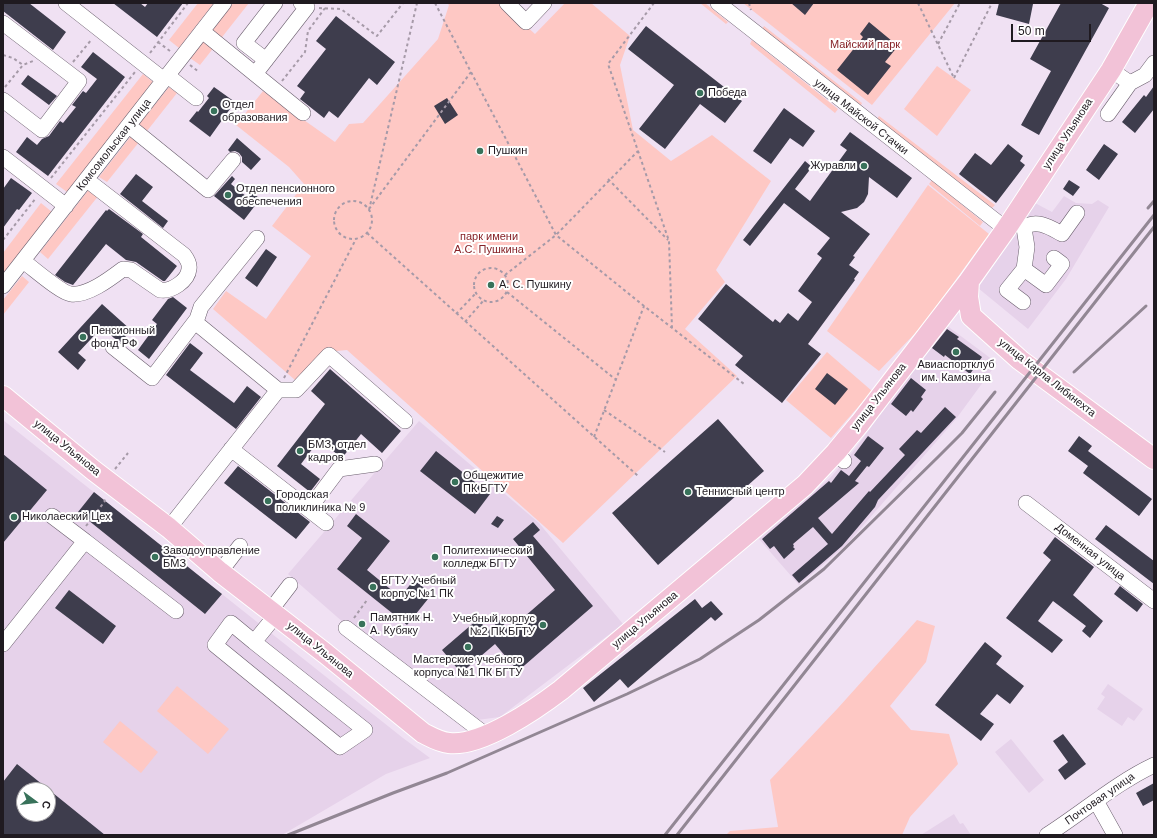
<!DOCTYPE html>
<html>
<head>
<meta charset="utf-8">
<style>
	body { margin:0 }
	#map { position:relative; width:1157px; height:838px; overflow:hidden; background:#f0e1f3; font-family:Arial,sans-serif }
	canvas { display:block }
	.frame { position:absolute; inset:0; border:4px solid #1f1a20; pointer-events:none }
	.north { position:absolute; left:16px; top:782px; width:40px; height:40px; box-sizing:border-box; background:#fff; border:1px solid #a5a3a6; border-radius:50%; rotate:105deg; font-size:11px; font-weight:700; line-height:16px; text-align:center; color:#1f1a20 }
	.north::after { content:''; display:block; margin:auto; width:14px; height:18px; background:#38725a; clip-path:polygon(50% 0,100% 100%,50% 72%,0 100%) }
	.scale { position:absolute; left:1011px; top:24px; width:80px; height:18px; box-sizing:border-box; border:2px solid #1f1a20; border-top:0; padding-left:5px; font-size:12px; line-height:14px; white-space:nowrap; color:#1f1a20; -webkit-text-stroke:3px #fff; paint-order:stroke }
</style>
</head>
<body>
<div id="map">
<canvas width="1157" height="838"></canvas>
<div class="frame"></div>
<div class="north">С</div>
<div class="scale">50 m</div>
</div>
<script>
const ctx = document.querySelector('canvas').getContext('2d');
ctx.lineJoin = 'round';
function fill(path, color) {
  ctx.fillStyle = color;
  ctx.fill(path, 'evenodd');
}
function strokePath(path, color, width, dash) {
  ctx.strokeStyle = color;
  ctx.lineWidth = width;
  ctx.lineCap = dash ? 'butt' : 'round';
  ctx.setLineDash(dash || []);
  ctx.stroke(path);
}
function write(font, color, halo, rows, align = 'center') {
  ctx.font = font + ' Arial,sans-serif';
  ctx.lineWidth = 4;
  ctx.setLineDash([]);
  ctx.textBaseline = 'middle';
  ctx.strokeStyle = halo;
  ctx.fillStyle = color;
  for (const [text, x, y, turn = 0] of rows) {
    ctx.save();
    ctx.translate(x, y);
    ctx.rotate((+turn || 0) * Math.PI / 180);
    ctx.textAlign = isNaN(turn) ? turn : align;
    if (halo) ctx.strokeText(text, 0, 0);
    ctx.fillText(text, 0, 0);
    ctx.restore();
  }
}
fill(new Path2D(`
	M1064,196L1076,203L1092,204L1098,200L1109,207L1066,279L1028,329L978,288L1035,203L1052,212Z
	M946,325L997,363L956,419L847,544L799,585L759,539L830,478L852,453Z
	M3,420L403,738L430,758L386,774L282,835H3ZM24,790H48V814H24Z
	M419,421L539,523L623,624L500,717L469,721L344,623L288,574Z
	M1108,684L1143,709L1134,721L1128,717L1122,726L1097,709L1105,697L1101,694Z
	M1011,739L1044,780L1029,793L995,752Z
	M954,814L960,824L963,823L971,835H921Z`), '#e6d2ea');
fill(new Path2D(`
	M198,3H214L179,48L169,40Z
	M233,3H249L200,65L190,58Z
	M447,3H501L535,34L565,3H591L630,36L620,65L633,130L671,161L712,135L771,181L716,270L725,282L685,329L737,376L563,543L347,350L326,352L295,380L213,309L226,291L266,319L311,256L272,226L304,184L289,167L236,125L263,91L335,142L349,124L363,123L438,39L449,5Z
	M700,3H705L728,22L726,24Z
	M743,3H955L872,105Z
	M764,26L862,103L860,107L762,29Z
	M752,40L838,109L835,113L750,44Z
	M937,66L971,90L937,136L904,109Z
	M143,74L153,82L67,192L56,184Z
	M169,87L177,93L147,131L139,124Z
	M879,116L995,205L992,208L877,119Z
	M131,136L139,142L107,182L99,177Z
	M932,180L983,222L980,226L929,184Z
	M928,185L989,234L922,326L879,371L827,331Z
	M90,188L99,195L48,259L40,252Z
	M41,203L52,212L3,276V253Z
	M22,276L29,282L3,315V300Z
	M827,352L872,391L831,438L786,400Z
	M917,620L935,626L926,662L890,706L911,730L949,734L958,764L910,817L902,835H726L730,831L778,827L770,780L838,708Z
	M177,686L229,729L208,754L157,711Z
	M120,721L158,752L141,773L103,742Z`), '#fec8c4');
fill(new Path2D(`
	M3,3H29L66,32L53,50L3,11Z
	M113,3H140L145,7L148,3H183L157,37Z
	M791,3H814L805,15Z
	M999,3H1028L1033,4L1029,24L996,15Z
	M1061,3H1100L1109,8L1039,135L1021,125L1051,71L1030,59Z
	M336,16L395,62L377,85L369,78L338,118L329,111L324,118L300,99L305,92L297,86L326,49L316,41Z
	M869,22L898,46L885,62L891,66L868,95L837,70L863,37L860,34Z
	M646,26L742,101L725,123L700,104L665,149L639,129L674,85L628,49Z
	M93,52L125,77L48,176L16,152L27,137L37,145L42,139L49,136L60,121L63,123L76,107L72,105L83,91L86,93L97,79L81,67Z
	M28,75L57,96L49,105L21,84Z
	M1154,86V109L1135,133L1122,122L1144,95L1146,97Z
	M214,87L235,102L210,137L189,121L197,111L198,112L209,98L207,96Z
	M447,98L458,115L445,124L434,106Z
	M784,108L815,131L803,147L790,138L771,164L753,151Z
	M850,132L912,178L897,198L869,177L868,194L864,202L857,208L841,212L870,234L853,256L855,257L849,265L859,272L854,279L855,280L808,344L821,354L782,403L735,365L743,356L698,319L726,284L773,322L775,319L780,323L788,313L798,321L812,302L798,291L822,258L817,254L830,238L784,203L750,246L743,240L805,161L812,167L795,189L810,201L847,150L840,145Z
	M237,138L261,159L251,170L242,162V157L239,153L235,151L230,152L228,150Z
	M1008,144L1023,156L1020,161L1025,165L996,203L959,174L975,153L991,165Z
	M1104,144L1118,154L1099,180L1086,170Z
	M136,174L153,187L142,201L168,221L163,228L120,194Z
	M232,176L235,179L231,184L247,197L251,191L260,199L244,220L214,196Z
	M11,178L32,193L19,210L17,209L3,228V189Z
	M1069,180L1080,187L1073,196L1063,189Z
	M109,209L143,234L141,237L177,266L165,281H163L136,262L126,260L106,244L73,285L65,282L55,275L106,210L107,211Z
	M266,249L277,257L257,287L245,278Z
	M173,297L187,308L149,359L138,350L157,324L152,320L168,299Z
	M102,304L131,330L121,342L114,338L102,327L78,353L86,360L78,370L58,352Z
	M947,329L959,337L957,339L982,357L970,374L945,355L944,357L932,348Z
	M190,343L203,353L190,370L234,403L247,386L261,397L236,429L166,375Z
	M330,369L401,431L382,453L361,434L342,458L319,440L301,464L320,479L310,492L277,466L325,404L311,391Z
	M827,373L848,389L835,405L815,389Z
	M911,378L926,390L921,397L923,399L913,412L911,410L906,416L891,404Z
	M945,407L956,417L878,500L875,507L842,546L799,583L792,575L828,544L813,527L793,544L794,546L793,547L795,549L784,559L774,546L770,549L762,539L829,481L831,483L841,470L849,476L861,461L854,455L868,436L884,448L869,467L867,466L855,481L859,483L818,518L832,534L869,491L870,492L905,455L899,449L917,430L921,433Z
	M718,419L764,471L658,565L612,513Z
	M1079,436L1092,446L1088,451L1152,499L1139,516L1083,473L1088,466L1068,451Z
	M436,451L490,494L475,514L420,471Z
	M3,454L47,490L3,543Z
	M238,466L310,522L296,539L224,483Z
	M94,492L222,594L205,614L78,512Z
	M325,503L332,508L328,513L321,508Z
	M356,514L390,541L367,570L400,597L414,580L432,594L407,625L337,569L362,538L347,526Z
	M497,516L504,520L498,528L491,524Z
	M533,522L540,530L533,536L593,606L518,671L495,644L461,673L442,650L478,619L488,631L500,620L509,630L555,590L513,539Z
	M1106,525L1154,561V584L1095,539Z
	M1055,537L1094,567L1073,595L1103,621L1090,638L1082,631L1086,626L1053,601L1038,621L1063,640L1052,653L1006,618L1051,560L1043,553Z
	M1120,586L1143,604L1137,612L1114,594Z
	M69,590L116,626L103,644L55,608Z
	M695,599L702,608L711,601L723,614L715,621L711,617L628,688L620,679L594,702L583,688Z
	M985,642L1002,656L996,664L1024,686L1010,704L997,694L980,714L994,724L981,741L935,705Z
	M1063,734L1086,764L1065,780L1058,770L1068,762L1053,741Z
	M17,764L48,789L105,835H3V782ZM24,790H48V814H24Z
	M1154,783V800L1143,806L1136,793Z`), '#3e3d4d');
const minor = new Path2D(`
	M66,3L164,80
	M507,3L526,22L544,3
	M718,3L1006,229
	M3,23L79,81L42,130L3,100
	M202,31L303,113
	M266,60L244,43L275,3
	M255,74L307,7L301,3
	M168,76L196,98
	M1130,83L1145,75L1154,63
	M1108,114L1130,83L1111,70
	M129,126L208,190L233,160
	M3,157L66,206
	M1016,223L1024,228C1036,218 1051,228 1062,234L1077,213
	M1024,228L1027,247L1024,269L1046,285L1062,264L1054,258
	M23,261C33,268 61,293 71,294C88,296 111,278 123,269L131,270L160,290C171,292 188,281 189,269C190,264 187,259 184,255L87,180
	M3,286L224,3
	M1023,302L1007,290L1024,269
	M195,322L278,390H296L329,355L405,421
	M113,347L152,378L197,319L201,307L257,238
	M231,449L326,523
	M836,452L844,461
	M1026,503L1154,601
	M309,509L339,469L375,464
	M52,516L85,541
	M169,528L278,390
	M220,572L240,546
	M270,611L290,585
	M346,628L486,735
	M254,642L231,623L215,645L340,747L365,730L254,642L276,615
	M3,644L85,541L176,611
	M1096,801L1115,835
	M1047,835C1083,812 1116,783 1154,765`);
const major = new Path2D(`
	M969,281L968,297L971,316L1020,360L1154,459
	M3,396L93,470L169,528L220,572L326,654L423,733C431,737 439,742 449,743C481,747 536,709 561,690L805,485L836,452L860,423L969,281L1006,229L1111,70L1149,3`);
strokePath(minor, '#695d6c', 16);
strokePath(major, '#fff', 22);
strokePath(new Path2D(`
	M435,3L556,235L644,306L744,384
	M654,3L608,64L669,241L672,328
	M749,3L751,10
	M918,3L954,78
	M319,8L341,9L377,36L403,3
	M158,42L170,51
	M938,44L960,3
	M150,53L188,3
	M3,55L13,58L23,65
	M73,62L92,39
	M190,65L199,72
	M954,78L992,3
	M282,81L305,52L308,31L325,8
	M5,87L23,65L33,61
	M51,178L135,72
	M608,179L668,240
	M334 220a19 19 0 1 1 38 0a19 19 0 1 1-38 0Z
	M369,209L471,72
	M369,210L417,3
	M367,233L638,476
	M3,240L36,198
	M474 285a17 17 0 1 1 34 0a17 17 0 1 1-34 0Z
	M505,275L556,235L638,151
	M507,292L615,379
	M456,314L476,293
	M465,322L483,301
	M284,378L356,239
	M604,410L665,452
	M594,437L644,306
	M115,469L128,453
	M86,526L105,501L103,498
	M354,618L367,600`), '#a69aa8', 2, [3, 3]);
strokePath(minor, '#fff', 15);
strokePath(major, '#f2c2d7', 20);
strokePath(new Path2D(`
	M1148,208L1154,201
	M1074,372L1146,306
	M288,835L393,793L447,773L488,755L627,694L700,659L759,620L824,569L938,457L962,433L995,392
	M665,835L1154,215
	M677,835L1154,227`), '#928794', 3);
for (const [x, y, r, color] of [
	[700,93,4,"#38725a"],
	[214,111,4,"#38725a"],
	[480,151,4,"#38725a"],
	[864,166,4,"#38725a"],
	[228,195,4,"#38725a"],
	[491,285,4,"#38725a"],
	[83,337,4,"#38725a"],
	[956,352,4,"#38725a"],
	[300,451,4,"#38725a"],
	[455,482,4,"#38725a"],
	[688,492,4,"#38725a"],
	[268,501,4,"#38725a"],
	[14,517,4,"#38725a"],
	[155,557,4,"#38725a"],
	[435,557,4,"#38725a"],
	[373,587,4,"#38725a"],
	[362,624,4,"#38725a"],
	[543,625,4,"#38725a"],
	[468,647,4,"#38725a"]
]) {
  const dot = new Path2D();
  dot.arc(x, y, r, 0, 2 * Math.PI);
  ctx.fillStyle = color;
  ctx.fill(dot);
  strokePath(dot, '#fff', 1.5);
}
write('11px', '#862227', '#fff', [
	["Майский парк",865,45],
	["парк имени",489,237],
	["А.С. Пушкина",489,250]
]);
write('11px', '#1f1a20', '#fff', [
	["Победа",708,93],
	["Отдел",222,105],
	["образования",222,118],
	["Пушкин",488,151],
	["Журавли",856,166,"right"],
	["Отдел пенсионного",236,189],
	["обеспечения",236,202],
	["А. С. Пушкину",499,285],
	["Пенсионный",91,331],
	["фонд РФ",91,344],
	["Авиаспортклуб",956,365,"center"],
	["им. Камозина",956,378,"center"],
	["БМЗ, отдел",308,445],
	["кадров",308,458],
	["Общежитие",463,476],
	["ПК БГТУ",463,489],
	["Теннисный центр",696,492],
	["Городская",276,495],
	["поликлиника № 9",276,508],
	["Николаеский Цех",22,517],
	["Заводоуправление",163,551],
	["БМЗ",163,564],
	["Политехнический",443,551],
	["колледж БГТУ",443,564],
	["БГТУ Учебный",381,581],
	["корпус №1 ПК",381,594],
	["Памятник Н.",370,618],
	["А. Кубяку",370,631],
	["Учебный корпус",535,619,"right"],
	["№2 ПК БГТУ",535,632,"right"],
	["Мастерские учебного",468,660,"center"],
	["корпуса №1 ПК БГТУ",468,673,"center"]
], 'left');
write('11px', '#1f1a20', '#fff', [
	["улица Майской Стачки",861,117,38],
	["улица Ульянова",1068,134,-57],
	["Комсомольская улица",114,145,-52],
	["улица Карла Либкнехта",1047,378,38],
	["улица Ульянова",879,397,-52],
	["улица Ульянова",67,448,39],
	["Доменная улица",1090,552,38],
	["улица Ульянова",645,620,-40],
	["улица Ульянова",320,650,39],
	["Почтовая улица",1100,799,-35]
]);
</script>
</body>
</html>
